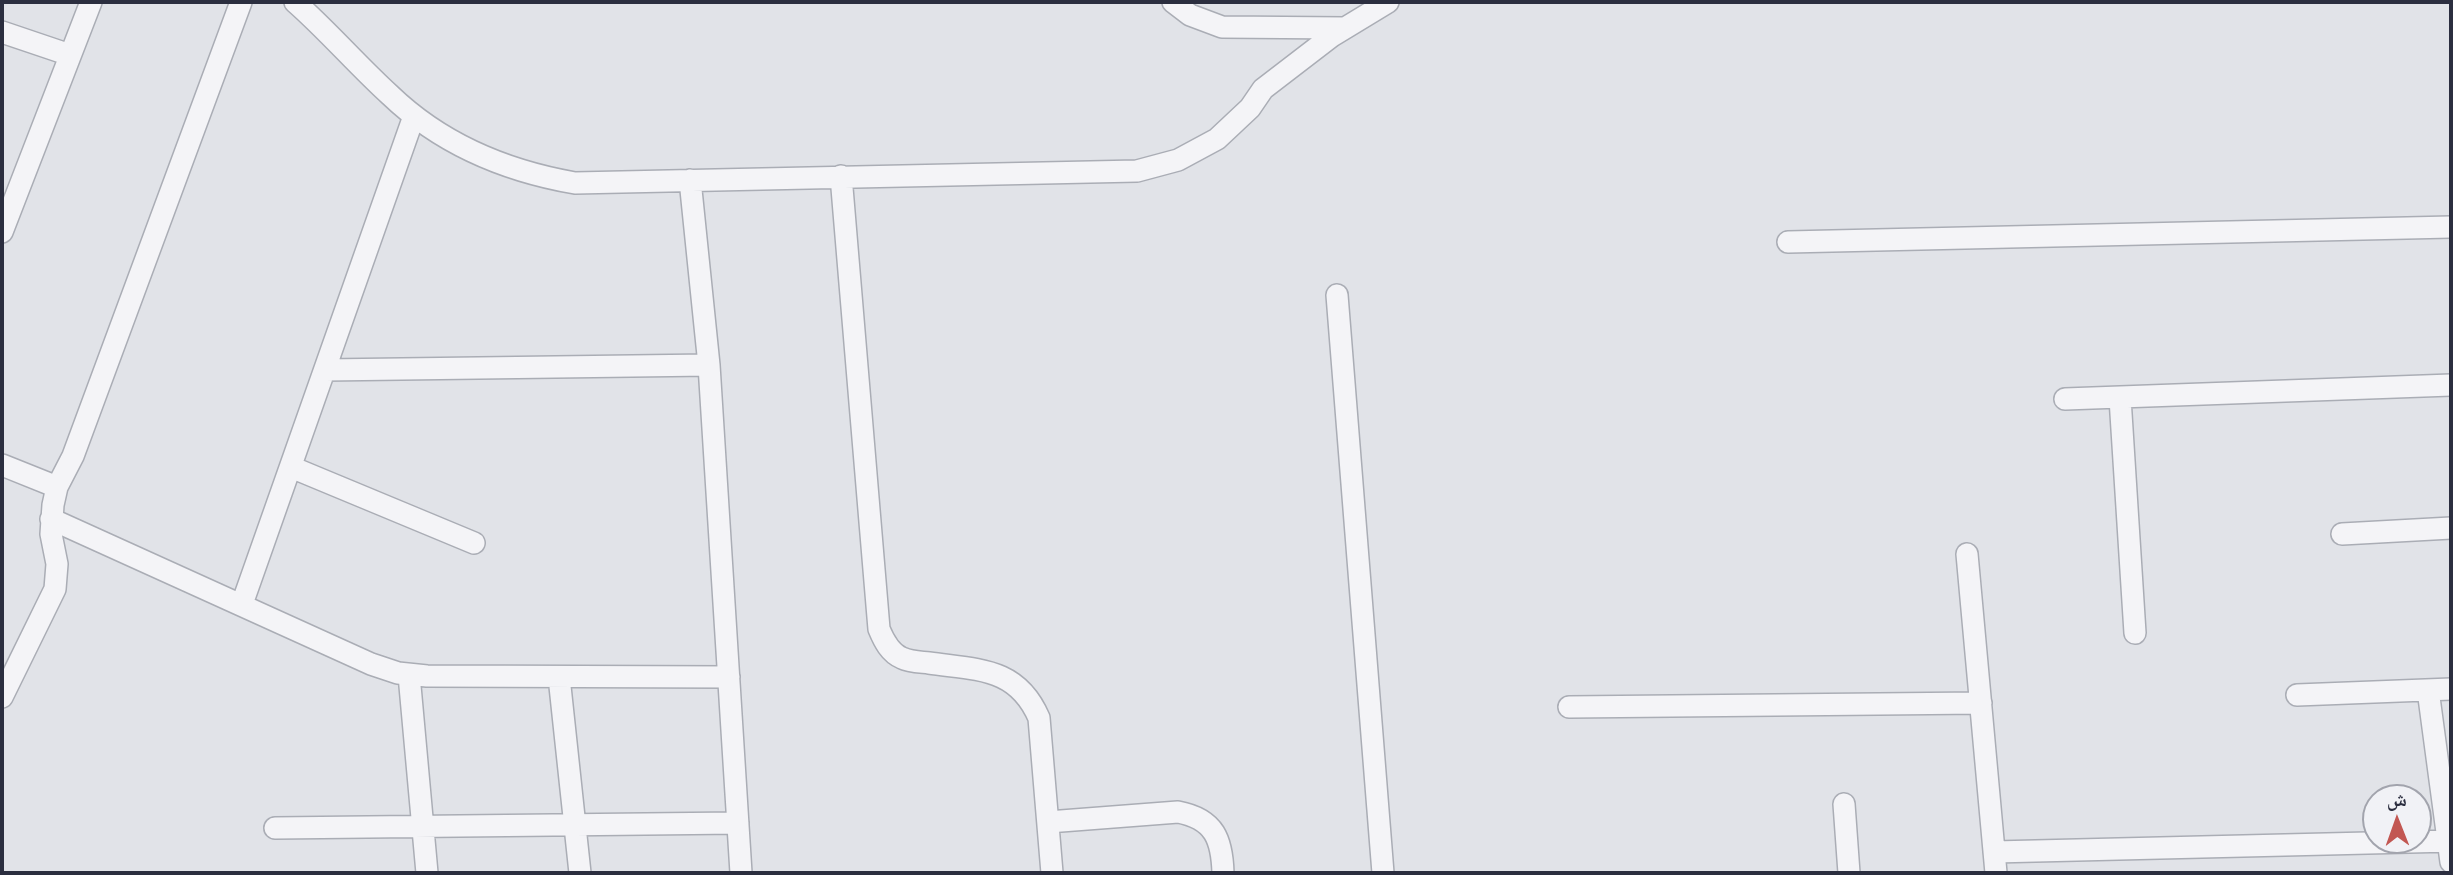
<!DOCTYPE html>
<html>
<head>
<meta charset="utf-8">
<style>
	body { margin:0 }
	#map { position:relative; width:2453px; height:875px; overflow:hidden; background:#e1e3e8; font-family:Karla,"Noto Naskh Arabic",sans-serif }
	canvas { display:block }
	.frame { position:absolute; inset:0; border:4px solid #2b2e3f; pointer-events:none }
	.north { position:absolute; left:2362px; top:784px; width:70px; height:70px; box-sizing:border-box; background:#f1f2f6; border:2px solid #a2a4ad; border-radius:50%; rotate:359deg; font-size:19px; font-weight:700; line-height:28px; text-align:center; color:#2b2e3f }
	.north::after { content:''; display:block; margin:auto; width:24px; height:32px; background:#c25752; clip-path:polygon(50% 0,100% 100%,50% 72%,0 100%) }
</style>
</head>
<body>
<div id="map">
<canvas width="2453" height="875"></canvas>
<div class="frame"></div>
<div class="north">ش</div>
</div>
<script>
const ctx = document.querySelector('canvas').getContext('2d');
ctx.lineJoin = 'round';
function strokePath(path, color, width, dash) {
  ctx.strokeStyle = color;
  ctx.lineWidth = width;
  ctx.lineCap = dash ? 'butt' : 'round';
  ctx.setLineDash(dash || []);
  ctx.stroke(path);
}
const minor = new Path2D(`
	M295,2C328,31 357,65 390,95C441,144 506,171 575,183L1137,171L1178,160L1217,139L1250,108L1263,89L1332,36L1388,2
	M1173,2L1190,15L1222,27L1345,28
	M2,32L70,55
	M841,176L879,629C884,641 890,653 902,658C910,662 921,662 929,663C978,670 1017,667 1039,718L1052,873
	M690,180L709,365L741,873
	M2,232L91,2
	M1788,242L2451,227
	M1337,295L1383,873
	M325,370L709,365
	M2120,398L2135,633
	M2065,399L2451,385
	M2,465L57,487
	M291,467L474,543
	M51,519L371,664L398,673L427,676L729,677
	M2342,534L2451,528
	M1967,554L1996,873
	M242,604L414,116
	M409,675L427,873
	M559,677L580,873
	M2428,690L2451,862
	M2297,695L2451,689
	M2,697L55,589L57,564L51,534L53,505L57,487L73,456L241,2
	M1569,707L1981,703
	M1844,804L1849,873
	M1048,822L1178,812C1215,819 1222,840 1223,873
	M275,828L738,823
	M1994,852L2451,841`);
strokePath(minor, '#aaadb5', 24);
strokePath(minor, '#f4f4f7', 21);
</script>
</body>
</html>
